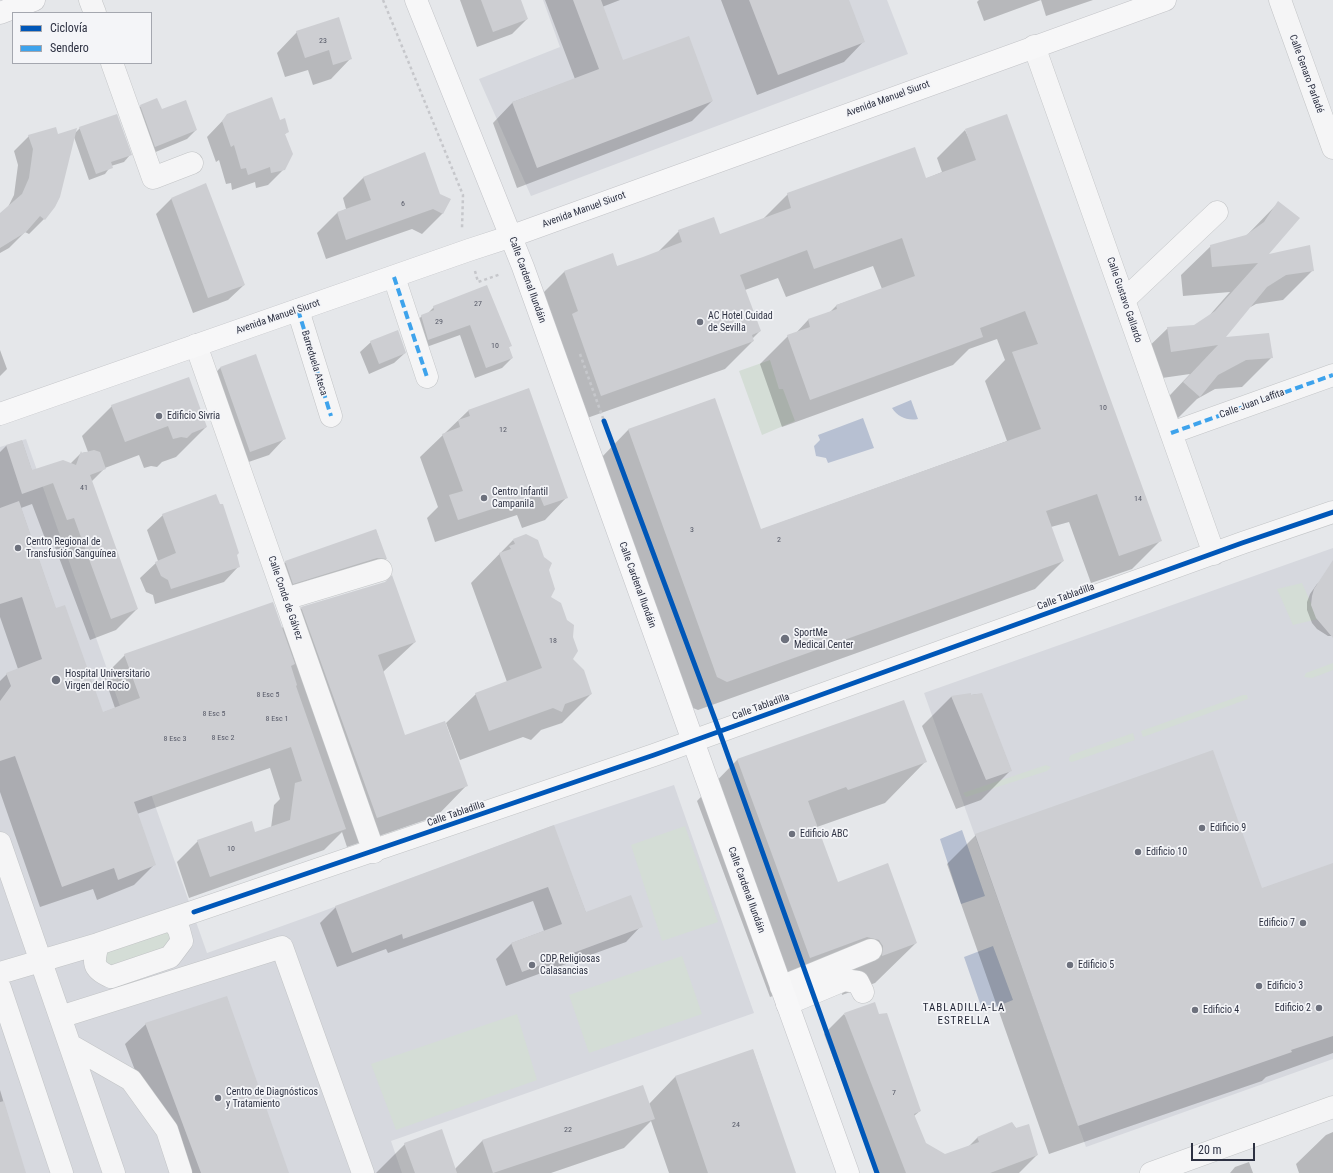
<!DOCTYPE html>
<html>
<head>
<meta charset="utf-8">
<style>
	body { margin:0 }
	#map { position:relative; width:1333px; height:1173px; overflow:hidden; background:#e5e7ea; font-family:"Roboto Condensed",sans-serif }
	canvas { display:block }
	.legend { position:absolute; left:12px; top:12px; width:140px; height:52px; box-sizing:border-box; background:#f4f5f8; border:1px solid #a4a7af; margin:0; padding:5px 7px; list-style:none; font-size:12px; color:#2d3142 }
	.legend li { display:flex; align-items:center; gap:8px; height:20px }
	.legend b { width:20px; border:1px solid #a4a7af }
	.scale { position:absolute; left:1191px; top:1143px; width:64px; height:18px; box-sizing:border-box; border:2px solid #2d3142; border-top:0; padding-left:5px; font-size:12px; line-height:14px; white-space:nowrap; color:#2d3142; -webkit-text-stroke:3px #f4f5f8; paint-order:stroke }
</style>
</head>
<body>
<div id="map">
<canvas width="1333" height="1173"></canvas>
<ul class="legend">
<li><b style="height:5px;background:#0057b8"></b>Ciclovía</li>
<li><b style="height:5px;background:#3ea3ec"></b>Sendero</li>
</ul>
<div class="scale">20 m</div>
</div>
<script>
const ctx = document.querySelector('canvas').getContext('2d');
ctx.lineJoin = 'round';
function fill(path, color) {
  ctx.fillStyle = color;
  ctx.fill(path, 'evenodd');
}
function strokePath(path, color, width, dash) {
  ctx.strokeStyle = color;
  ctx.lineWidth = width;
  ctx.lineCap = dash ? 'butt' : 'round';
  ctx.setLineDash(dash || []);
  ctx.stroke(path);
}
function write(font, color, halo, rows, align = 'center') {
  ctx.font = font + ' "Roboto Condensed",sans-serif';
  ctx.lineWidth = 3.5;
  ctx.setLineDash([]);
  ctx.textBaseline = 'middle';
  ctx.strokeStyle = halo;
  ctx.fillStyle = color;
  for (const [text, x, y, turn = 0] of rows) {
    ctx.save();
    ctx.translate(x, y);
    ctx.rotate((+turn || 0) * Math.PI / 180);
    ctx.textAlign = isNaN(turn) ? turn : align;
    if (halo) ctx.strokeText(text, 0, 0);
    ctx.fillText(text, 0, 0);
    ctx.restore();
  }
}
fill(new Path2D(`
	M543,0H887L908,54L531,196L479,79L560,47Z
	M26,439L207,953L310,916L554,825L674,785L754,1013L391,1141L402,1173H0V447Z
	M1333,548V1059L1086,1147L924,693Z`), '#d6d8de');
fill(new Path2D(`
	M770,360L779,389H783L795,421L762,435L739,371Z
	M1302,583L1318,619L1293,625L1277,589Z
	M1333,663V670L1312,678L1304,677L1306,673Z
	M1243,695H1247L1248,699L1143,737L1141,731Z
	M1133,733L1135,740L1072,762L1069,761V758L1071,755Z
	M1046,765L1051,767L1047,771L966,797L963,793Z
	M685,826L718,922L662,941L631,845Z
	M169,931L172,946L119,969L104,964L105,950Z
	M682,956L702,1014L589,1053L569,995Z
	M517,1014L537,1080L396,1130L371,1064Z`), '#d4ddd6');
fill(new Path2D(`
	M911,400L918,419C907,421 898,417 892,408Z
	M863,418L874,448L828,463L826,458L816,456L814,446L820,440L818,435Z
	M962,830L985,896L961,904L940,839Z
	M993,946L1013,1000L983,1012L964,957Z`), '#b7c0d2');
fill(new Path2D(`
	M460,0H520L527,19L512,34L477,47Z
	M545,0H620L602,7L623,62L712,101L692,121L517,188L493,123L513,102L575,79Z
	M721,0H848L864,41L844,62L757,95Z
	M979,0H1041L984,21L977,2Z
	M1041,0H1093L1046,16Z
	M297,32L351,58L331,79L313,85L308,70L285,77L277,53Z
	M141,106L196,130L187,139L146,156L132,116Z
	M228,115L280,121L288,131L284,135V169L268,185L256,188L255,182L232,190L231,183L226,184L219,160L216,162L207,137Z
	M80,128L130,155L124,162L111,166L105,174L89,180L74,137L44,219L29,234L25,232L9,248L0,253V214L8,207L14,195L18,165L14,151L29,136L75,133Z
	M965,130L1160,541L1132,569L1091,583L1069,522L1051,527L1063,561L1035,589L698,710L688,706L600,459L628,430L714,399L760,530L1007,441L985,381L1005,360L997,339L969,349L953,365L782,427L760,364L788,336L795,334L808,320L830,312L837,305L882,289L873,266L786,297L778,278L745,290L760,331L752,339L753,341L725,369L573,423L536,300L564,272L612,254L617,267L657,253L679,231L719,235L762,220L788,194L925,179L942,172L937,158Z
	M398,165L443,213L422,234L412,229L326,259L317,233L337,213L346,209L343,198L363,178Z
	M206,185L244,285L228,300L193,313L156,214L171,199Z
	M1278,203L1266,255L1312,271L1283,300L1256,304L1247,309L1224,338L1272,357L1242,387L1215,389L1197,399L1170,426L1154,412L1190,374L1141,381L1138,357L1168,328L1194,326L1208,317L1230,292L1183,296L1181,275L1211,246L1246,236Z
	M486,286L510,346L508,348L512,358L502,368L475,378L460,335L418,350L411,326L422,316L428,313L434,307Z
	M371,342L405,353L394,363L369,374L360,352Z
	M0,350L7,369L0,376Z
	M255,356L284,439L269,455L234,467L205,384L220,368Z
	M528,389L567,497L545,520L522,528L517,515L435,542L427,518L438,507L420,457L468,411Z
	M112,406L206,427L176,457L162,462L157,467L151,466L144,468L139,455L105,468L91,482L137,609L116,630L90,640L52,539L46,541L32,504L21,508L56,610L102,713L115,708L104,676L125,655L281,629L302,608L415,642L383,672L404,736L466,786L437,816L347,847L342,832L324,850L189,898L177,862L198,841L255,833L271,828L274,805L280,799L270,768L137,814L155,864L134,885L97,900L93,889L40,907L0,792V681L7,674L18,669L0,617V452L6,446L22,441L32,471L70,464L81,453L88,452L82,436Z
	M163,515L236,556L239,566L224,582L155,604L153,595L146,592L140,578L158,561L147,530Z
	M376,530L386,559L371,574L278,598L270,577L286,562Z
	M513,540L548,570L550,597L572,659L591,694L562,723L541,730L531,740L523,737L460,760L446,723L476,694L507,682L471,583Z
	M1333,573V636H1328L1317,629L1312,623L1307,610V602L1310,594L1317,584Z
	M981,694L1011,770L981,800L956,809L922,726L951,697Z
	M903,701L925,762L885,803L817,827L837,883L916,943L875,983L842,995L843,986L826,977L770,997L697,801L737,760Z
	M553,826L586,913L641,926L626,942L506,986L496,959L512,943L544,931L533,901L388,953L386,949L337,967L320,923L336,907Z
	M976,835L1261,889L1333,864V1053L1266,1077L1262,1081L1049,1154L947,864Z
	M844,1014L920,1111L914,1116L925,1144L945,1155L968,1147L977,1138L1012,1123L1037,1155L1019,1173H877L824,1034Z
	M146,1024L288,1173H174L125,1044Z
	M753,1050L795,1173H669L651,1121L624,1148L551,1173H376L405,1144L455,1169L482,1141L642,1086L649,1104L675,1077Z
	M0,1090L25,1173H0Z
	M1333,1132V1173H1299L1296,1164L1326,1135Z
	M1249,1162L1253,1173H1230L1235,1167Z`), '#0003');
fill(new Path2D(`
	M481,0H521L528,19L493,32Z
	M573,0H601L623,60L689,36L713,101L537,168L512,102L599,69Z
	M749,0H849L865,42L778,75Z
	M339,17L352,59L333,65L329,50L305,58L296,31Z
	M272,97L280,120L285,118L289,132L285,134L293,154L285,170L271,173L270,167L248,175L246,168L241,169L234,145L231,147L222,121L227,114Z
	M157,98L162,109L186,100L197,130L155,147L140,105Z
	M117,114L132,155L111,162L113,168L96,174L79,127Z
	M1007,114L1162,541L1119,556L1097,494L1046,511L1064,561L727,682L717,677L628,429L715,398L761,529L1041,429L1012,352L1038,344L1025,311L980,328L983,337L810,400L787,335L810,327L808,319L837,309L836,305L915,276L902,238L814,269L807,250L740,275L761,331L752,335L754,341L601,396L572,314L578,311L564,271L613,253L617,266L643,257L682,242L678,230L714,217L720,234L791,208L787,193L915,147L926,178L976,160L965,129Z
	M56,127L58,134L77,128L60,197L55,207L45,220L40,216L26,232L0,248V213L22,194L29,178L33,149L28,135Z
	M425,152L440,194L451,199L443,214L433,209L346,240L337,212L371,200L363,177Z
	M206,183L245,285L208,298L171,198Z
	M1278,201L1300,218L1269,254L1310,245L1314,271L1286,275L1267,287L1226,337L1269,333L1273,358L1246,360L1218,375L1200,397L1183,382L1218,345L1171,352L1167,327L1194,325L1215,311L1258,263L1212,267L1210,245L1246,235L1264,222Z
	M487,285L512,346L509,347L513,358L486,368L470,325L428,340L421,315L434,310L433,306Z
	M398,330L406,353L379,364L370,341Z
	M256,354L286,439L250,452L220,367Z
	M189,377L207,427L192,433L187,438L181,437L173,439L168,426L125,442L111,405Z
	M529,388L568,498L544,506L539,494L458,520L449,495L463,491L442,434L460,427L458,420L470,416L468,410Z
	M22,440L32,470L63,460L76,465L81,451L82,453L94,450L100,452L106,469L90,475L138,609L111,619L74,518L67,520L53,483L22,494L6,445Z
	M216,494L220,504H223L239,553L237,555L240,567L171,589L168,580L161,576L155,562L176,553L162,514Z
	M19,501L56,608L65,605L103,712L140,698L124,654L273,602L295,664L291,666L297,685L296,686L346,829L210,877L197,840L252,821L255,832L290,820L295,783L302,781L291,747L134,802L156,865L118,880L114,868L62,887L15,756L0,761V701L11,686L6,673L42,659L22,597L0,604V508Z
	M376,529L387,559L377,558L293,584L285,561Z
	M526,534L538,540L544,557L552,563L549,570L555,589L551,597L561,603L567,620L574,625L573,637L578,651L573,659L584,670L592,694L565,704L562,712L553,708L489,731L475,693L542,668L499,553L511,549L509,546L515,544L513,539Z
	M1333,560V638L1316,618L1311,605L1312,596L1314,589Z
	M392,575L416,642L378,655L405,735L445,721L468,786L377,818L301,607L385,582Z
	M971,693V695L982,693L1012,771L986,780L951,696Z
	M904,700L927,762L848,790L846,787L808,801L838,882L888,863L917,943L882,956L883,946L879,940L867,937L810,958L737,759Z
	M1213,750L1262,888L1333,863V1036L1291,1050L1292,1052L1078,1126L975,834Z
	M554,825L586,912L631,895L643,927L522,972L511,943L562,924L548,887L403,939L402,934L352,953L335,906Z
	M227,996L289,1173H201L145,1023Z
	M875,1002L879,1014L887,1013L921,1111L914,1114L926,1143L945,1154L979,1142L977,1137L1012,1122L1016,1128L1029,1124L1038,1155L990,1173H906L844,1013Z
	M753,1049L796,1173H708L675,1076Z
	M643,1085L655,1119L493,1173L482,1140Z
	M4,1101L26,1173H0V1102Z
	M442,1129L457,1173H415L404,1143Z`), '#cdced2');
const minor = new Path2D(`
	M90,0L95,13
	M1280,0L1333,148
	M1034,46L1214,554
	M112,63L153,178L192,163
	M394,277L427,377
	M1124,300L1217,212
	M298,310L331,416
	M196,345L374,852
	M1171,433L1333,375
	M285,599L381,570
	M0,843L114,1173
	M172,919L654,755L1242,543L1333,512
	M0,973L98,944L172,919L179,930L182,941L170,957L111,977C92,969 93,963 98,944
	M781,987L871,950
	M0,988L62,1173
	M787,1004L844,980L858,982L863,992
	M60,1017L282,947L363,1173
	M70,1045L131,1080L167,1130L181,1173
	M1151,1173L1333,1107`);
const major = new Path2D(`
	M416,0L523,267L848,1173
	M0,13L34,0
	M0,414L469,250L512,236L1165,0`);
strokePath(minor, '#c2c4c6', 23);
strokePath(major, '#c2c3c7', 23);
strokePath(new Path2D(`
	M383,0L463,195L462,228
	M475,271L478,282L501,274
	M580,354L604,421`), '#c6c7cb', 2.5, [3, 3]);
strokePath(minor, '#f5f5f6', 22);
strokePath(major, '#f7f7f8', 22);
strokePath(new Path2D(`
	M394,277L427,377
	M298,310L331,416
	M1171,433L1333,375`), '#3ea3ec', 4, [8, 4]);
strokePath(new Path2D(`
	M604,421L716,722L877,1173
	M194,912L654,755L1242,543L1333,512`), '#0057b8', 5);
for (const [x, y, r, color] of [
	[700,322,4,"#6d717d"],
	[159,416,4,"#6d717d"],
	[484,498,4,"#6d717d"],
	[18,548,4,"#6d717d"],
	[785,639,5,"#6d717d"],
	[56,680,5,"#6d717d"],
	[1202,828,4,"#6d717d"],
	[792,834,4,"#6d717d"],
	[1138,852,4,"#6d717d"],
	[1303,923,4,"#6d717d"],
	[532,965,4,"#6d717d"],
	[1070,965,4,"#6d717d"],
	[1259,986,4,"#6d717d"],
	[1319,1008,4,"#6d717d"],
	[1195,1010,4,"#6d717d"],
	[218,1098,4,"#6d717d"]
]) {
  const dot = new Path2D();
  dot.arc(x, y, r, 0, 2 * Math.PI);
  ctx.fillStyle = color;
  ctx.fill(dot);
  strokePath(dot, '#f4f5f8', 1.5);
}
write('8px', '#575a68', null, [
	["23",323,41],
	["6",403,204],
	["27",478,304],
	["29",439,322],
	["10",495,346],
	["10",1103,408],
	["12",503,430],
	["41",84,488],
	["14",1138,499],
	["3",692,530],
	["2",779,540],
	["18",553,641],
	["8 Esc 5",268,695],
	["8 Esc 5",214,714],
	["8 Esc 1",277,719],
	["8 Esc 2",223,738],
	["8 Esc 3",175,739],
	["10",231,849],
	["7",894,1093],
	["24",736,1125],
	["22",568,1130]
]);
write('10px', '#2d3142', '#f4f5f8', [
	["Calle Genaro Parladé",1306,74,70],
	["Avenida Manuel Siurot",888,99,-20],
	["Avenida Manuel Siurot",584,210,-20],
	["Calle Cardenal Ilundáin",527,280,70],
	["Calle Gustavo Gallardo",1124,300,71],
	["Avenida Manuel Siurot",278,317,-19],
	["Barreduela Ateca",314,363,73],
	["Calle Juan Laffita",1252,404,-20],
	["Calle Cardenal Ilundáin",637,585,70],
	["Calle Tabladilla",1066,597,-20],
	["Calle Conde de Gálvez",285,598,71],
	["Calle Tabladilla",761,707,-20],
	["Calle Tabladilla",456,814,-19],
	["Calle Cardenal Ilundáin",746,890,70]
]);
write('10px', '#2d3142', '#f4f5f8', [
	["AC Hotel Cuidad",708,316],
	["de Sevilla",708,328],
	["Edificio Sivria",167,416],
	["Centro Infantil",492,492],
	["Campanila",492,504],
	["Centro Regional de",26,542],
	["Transfusión Sanguínea",26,554],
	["SportMe",794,633],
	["Medical Center",794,645],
	["Hospital Universitario",65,674],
	["Virgen del Rocío",65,686],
	["Edificio 9",1210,828],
	["Edificio ABC",800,834],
	["Edificio 10",1146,852],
	["Edificio 7",1295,923,"right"],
	["CDP Religiosas",540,959],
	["Calasancias",540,971],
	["Edificio 5",1078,965],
	["Edificio 3",1267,986],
	["Edificio 2",1311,1008,"right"],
	["Edificio 4",1203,1010],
	["Centro de Diagnósticos",226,1092],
	["y Tratamiento",226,1104]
], 'left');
ctx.letterSpacing = '1px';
write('11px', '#1f2333', '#f4f5f8', [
	["TABLADILLA-LA",964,1008],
	["ESTRELLA",964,1021]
]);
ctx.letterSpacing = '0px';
</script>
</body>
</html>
